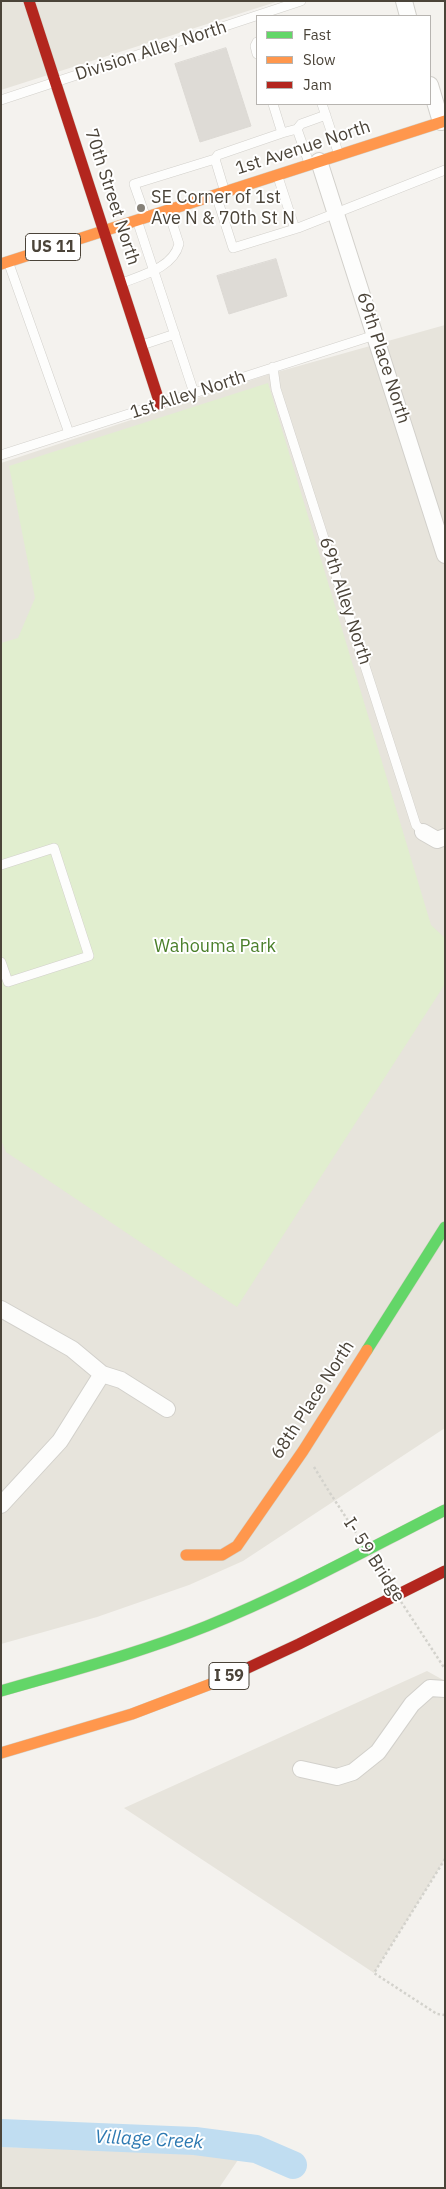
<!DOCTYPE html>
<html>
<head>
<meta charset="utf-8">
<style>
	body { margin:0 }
	#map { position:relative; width:446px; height:2189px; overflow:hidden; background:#f4f2ee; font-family:"IBM Plex Sans",sans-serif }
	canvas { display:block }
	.frame { position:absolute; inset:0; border:2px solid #4b4439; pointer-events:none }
	.legend { position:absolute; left:256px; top:15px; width:175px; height:90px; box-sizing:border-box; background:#fff; border:1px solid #b7b4b0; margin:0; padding:6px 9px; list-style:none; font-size:15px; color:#4b4439 }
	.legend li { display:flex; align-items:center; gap:10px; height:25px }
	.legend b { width:25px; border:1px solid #b7b4b0 }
</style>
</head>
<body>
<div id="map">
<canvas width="446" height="2189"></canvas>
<div class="frame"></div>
<ul class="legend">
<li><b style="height:6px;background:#63d668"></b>Fast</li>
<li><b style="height:6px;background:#ff974d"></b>Slow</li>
<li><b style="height:6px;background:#b3261e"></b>Jam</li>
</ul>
</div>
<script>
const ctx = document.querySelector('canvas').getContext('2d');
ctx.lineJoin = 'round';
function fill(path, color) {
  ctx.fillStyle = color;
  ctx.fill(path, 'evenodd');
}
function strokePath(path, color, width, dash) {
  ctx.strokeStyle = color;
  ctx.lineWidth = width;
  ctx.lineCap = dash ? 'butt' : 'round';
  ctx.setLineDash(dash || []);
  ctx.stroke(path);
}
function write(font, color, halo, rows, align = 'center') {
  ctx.font = font + ' "IBM Plex Sans",sans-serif';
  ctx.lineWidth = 4;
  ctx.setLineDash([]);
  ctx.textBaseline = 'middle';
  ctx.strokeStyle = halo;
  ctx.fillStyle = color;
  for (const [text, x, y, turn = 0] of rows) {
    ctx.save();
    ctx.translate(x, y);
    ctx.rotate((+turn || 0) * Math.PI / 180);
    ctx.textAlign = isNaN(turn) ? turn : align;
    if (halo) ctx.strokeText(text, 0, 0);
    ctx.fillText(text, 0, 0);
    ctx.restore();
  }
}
fill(new Path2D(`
	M1,1H279L1,90Z
	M445,325V1428L243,1561L189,1585L97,1617L1,1644V463L270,374Z
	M427,1671L445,1681V1859L374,1973L124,1808Z
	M1,2147L242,2154L219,2188H1Z`), '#e7e4dc');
fill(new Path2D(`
	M268,383L431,925L445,938V984L237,1307L6,1152L1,1140V643L18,638L35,598L9,466Z`), '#e1eecf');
strokePath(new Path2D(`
	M1,2133L195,2141L256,2149L293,2165`), '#c0ddf1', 28);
const building = new Path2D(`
	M226,48L251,126L200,142L175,64Z
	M276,259L287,296L229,314L217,276Z`);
fill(building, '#dedbd6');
strokePath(building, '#dcd9d4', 1);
const lane = new Path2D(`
	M257,42L255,46L257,54
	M1,100L301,1
	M273,104L282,133L297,129L309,163
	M322,104L338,152
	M297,129L301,124L326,115
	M278,177L295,229
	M224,189L215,159L218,155L282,133
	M217,198L233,248L298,228L445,170
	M145,215L134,184L215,159
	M138,223L194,393
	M9,264L69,433
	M122,283C142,275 173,268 179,244L169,213
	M142,345L175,334
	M273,367L276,389L416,825L423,832
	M1,455L375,335
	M1,865L54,848L89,956L8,982L1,962`);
const street = new Path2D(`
	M404,1L408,16
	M430,85L441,122
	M319,161L445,555
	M423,832L437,840L445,837
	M1,1309L72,1349L102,1374L121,1380L167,1409
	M1,1505L60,1441L102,1374
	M301,1769L337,1777L353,1772L378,1752L412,1704L430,1688L445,1689`);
const fast = new Path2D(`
	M367,1350L445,1227
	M1,1691C70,1671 140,1653 207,1626C289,1593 366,1550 445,1510`);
const slow = new Path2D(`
	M1,264L445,121
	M186,1555H222L237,1546L303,1451L367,1350
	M1,1753L132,1714L224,1679`);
const jam = new Path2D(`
	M29,1L160,404
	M224,1679L299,1644L445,1571`);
strokePath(lane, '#d2d0cb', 10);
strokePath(street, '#d2d0cb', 18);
strokePath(fast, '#d3cfc5', 12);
strokePath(slow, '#d3cfc5', 12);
strokePath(jam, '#d3cfc5', 12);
strokePath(new Path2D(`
	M314,1467L330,1493
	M445,1859L374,1973L437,2014L445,2015`), '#d3d2cc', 2.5, [2.5, 2.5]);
strokePath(lane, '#fdfdfc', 9);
strokePath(street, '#fdfdfc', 16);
strokePath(fast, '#63d668', 11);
strokePath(slow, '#ff974d', 11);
strokePath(jam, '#b3261e', 11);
strokePath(new Path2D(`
	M330,1493L445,1669`), '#d3d2cc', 2.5, [2.5, 2.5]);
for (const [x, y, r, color] of [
	[141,208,5,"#868178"]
]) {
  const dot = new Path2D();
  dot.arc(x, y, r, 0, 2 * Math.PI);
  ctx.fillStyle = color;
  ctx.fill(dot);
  strokePath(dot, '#fff', 2);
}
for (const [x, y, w] of [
	[53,247,55],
	[229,1676,40]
]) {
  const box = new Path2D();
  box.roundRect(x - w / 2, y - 13.5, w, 27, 4);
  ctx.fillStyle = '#fff';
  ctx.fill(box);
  strokePath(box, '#4b4439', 1);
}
write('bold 16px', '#4b4439', null, [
	["US 11",53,247],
	["I 59",229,1676]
]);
write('18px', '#4b4439', '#fff', [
	["Division Alley North",151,51,-18],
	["1st Avenue North",303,148,-18],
	["70th Street North",112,197,72],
	["69th Place North",383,358,72],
	["1st Alley North",188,395,-18],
	["69th Alley North",345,601,72],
	["68th Place North",313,1400,-57],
	["I- 59 Bridge",374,1560,57]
]);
write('18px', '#4b4439', '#fff', [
	["SE Corner of 1st",151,198],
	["Ave N & 70th St N",151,219]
], 'left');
write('18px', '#4a7f2a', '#fff', [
	["Wahouma Park",215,947]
]);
write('italic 19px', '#2e7ab2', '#fff', [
	["Village Creek",149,2140,3]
]);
</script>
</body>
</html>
